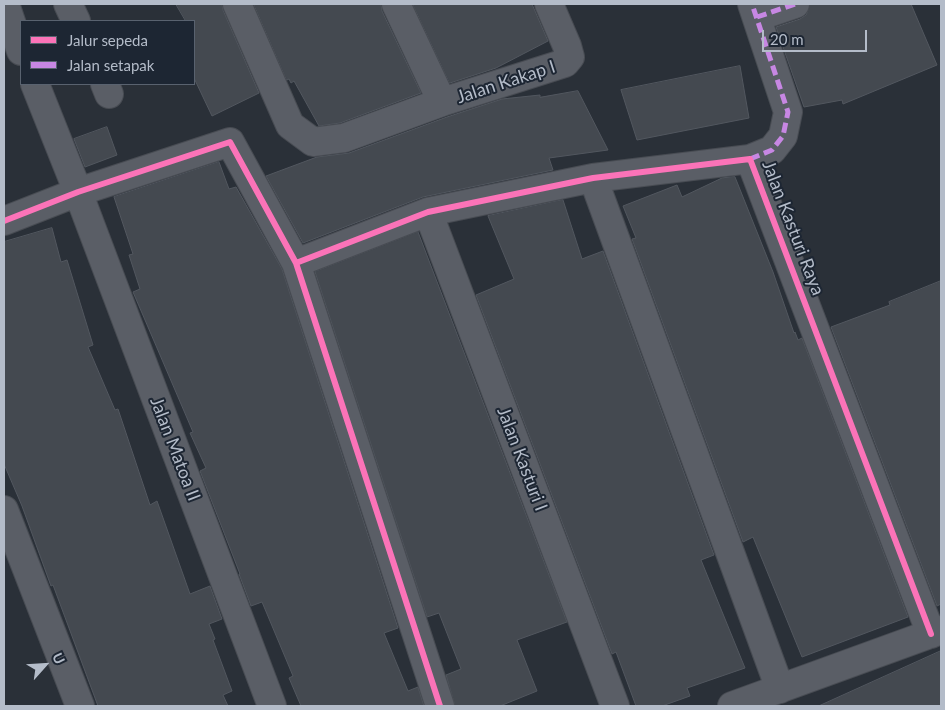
<!DOCTYPE html>
<html>
<head>
<meta charset="utf-8">
<style>
	body { margin:0 }
	#map { position:relative; width:945px; height:710px; overflow:hidden; background:#2a3038; font-family:Lato,sans-serif }
	canvas { display:block }
	.frame { position:absolute; inset:0; border:5px solid #b4bcc9; pointer-events:none }
	.legend { position:absolute; left:20px; top:20px; width:175px; height:65px; box-sizing:border-box; background:#1d2633; border:1px solid #59626f; margin:0; padding:6px 9px; list-style:none; font-size:15px; color:#b4bcc9 }
	.legend li { display:flex; align-items:center; gap:10px; height:25px }
	.legend b { width:25px; border:1px solid #59626f }
	.north { position:absolute; left:20px; top:640px; width:50px; height:50px; -webkit-text-stroke:4px #1d2633; paint-order:stroke; rotate:64deg; font-size:14px; font-weight:700; line-height:20px; text-align:center; color:#b4bcc9 }
	.north::after { content:''; display:block; margin:auto; width:18px; height:22px; background:#b4bcc9; clip-path:polygon(50% 0,100% 100%,50% 72%,0 100%) }
	.scale { position:absolute; left:762px; top:30px; width:105px; height:22px; box-sizing:border-box; border:2px solid #b4bcc9; border-top:0; padding-left:6px; font-size:15px; line-height:18px; white-space:nowrap; color:#b4bcc9; -webkit-text-stroke:4px #1d2633; paint-order:stroke }
</style>
</head>
<body>
<div id="map">
<canvas width="945" height="710"></canvas>
<div class="frame"></div>
<ul class="legend">
<li><b style="height:6px;background:#fb73b8"></b>Jalur sepeda</li>
<li><b style="height:6px;background:#c787e3"></b>Jalan setapak</li>
</ul>
<div class="north">U</div>
<div class="scale">20 m</div>
</div>
<script>
const ctx = document.querySelector('canvas').getContext('2d');
ctx.lineJoin = 'round';
function fill(path, color) {
  ctx.fillStyle = color;
  ctx.fill(path, 'evenodd');
}
function strokePath(path, color, width, dash) {
  ctx.strokeStyle = color;
  ctx.lineWidth = width;
  ctx.lineCap = dash ? 'butt' : 'round';
  ctx.setLineDash(dash || []);
  ctx.stroke(path);
}
function write(font, color, halo, rows, align = 'center') {
  ctx.font = font + ' Lato,sans-serif';
  ctx.lineWidth = 4;
  ctx.setLineDash([]);
  ctx.textBaseline = 'middle';
  ctx.strokeStyle = halo;
  ctx.fillStyle = color;
  for (const [text, x, y, turn = 0] of rows) {
    ctx.save();
    ctx.translate(x, y);
    ctx.rotate((+turn || 0) * Math.PI / 180);
    ctx.textAlign = isNaN(turn) ? turn : align;
    if (halo) ctx.strokeText(text, 0, 0);
    ctx.fillText(text, 0, 0);
    ctx.restore();
  }
}
const building = new Path2D(`
	M176,4H222L223,10L259,93L212,116L194,78V21H186Z
	M254,4H381L382,11L421,93L340,123L319,126L294,81L291,83L289,79L287,80Z
	M413,4H532L548,41L496,68L450,83Z
	M810,4H911L937,65L843,104L842,100L804,107L776,27L800,19L806,15Z
	M740,66L749,118L637,140L621,90Z
	M578,91L608,150L549,158L553,170L423,197L303,243L266,176L317,157L349,153L447,117L502,99L540,95V97Z
	M107,127L117,155L85,167L74,139Z
	M219,162L229,189L236,187L282,269L398,628L384,633L408,691L418,687L424,706H301L289,678L293,676L262,602L251,606L239,574H240L200,471L206,468L190,433L193,432L133,292L140,289L129,255L133,254L114,197Z
	M735,177L773,272L794,333L795,332L798,340L802,338L908,617L802,657L753,537L743,542L632,239L636,238L623,206L677,185L682,197L722,178Z
	M563,200L582,259L603,251L714,555L701,560L745,668L687,688L690,696L662,706H636L616,652L612,654L476,295L514,279L488,216Z
	M52,228L61,262L67,260L93,345L88,347L115,410L118,409L150,505L157,501L190,594L210,586L222,619L209,624L215,639L213,640L232,691L223,695L228,706H98L53,585L51,586L22,506L4,464V242Z
	M418,232L567,622L517,640L537,691L500,706H455L446,675L461,669L439,613L427,617L315,272Z
	M941,281V604L937,606L831,327L890,305L889,302Z
	M941,651V706H819Z`);
fill(building, '#444950');
strokePath(building, '#52575f', 1);
const minor = new Path2D(`
	M5,4L21,51
	M68,4L76,21
	M237,4L290,125L313,142L344,138L442,102L565,63L570,57L567,46L549,4
	M396,4L442,102
	M757,17L795,4
	M35,84L78,192L272,706
	M105,84L109,94
	M750,159L772,150L783,136L788,112L752,4
	M593,178L780,689
	M428,212L615,706
	M4,221L78,192L230,142L296,263L440,706
	M296,263L428,212L593,178L750,159L931,634
	M4,510L80,706
	M732,706L941,630`);
strokePath(minor, '#484c53', 30);
strokePath(minor, '#5a5e66', 28);
strokePath(new Path2D(`
	M757,17L795,4
	M750,159L772,150L783,136L788,112L752,4`), '#c787e3', 5, [10, 5]);
strokePath(new Path2D(`
	M4,221L78,192L230,142L296,263L440,706
	M296,263L428,212L593,178L750,159L931,634`), '#fb73b8', 6);
write('18px', '#b4bcc9', '#1d2633', [
	["Jalan Kakap I",506,82,-18],
	["Jalan Kasturi Raya",793,228,69],
	["Jalan Matoa II",175,449,69],
	["Jalan Kasturi I",522,459,69]
]);
</script>
</body>
</html>
